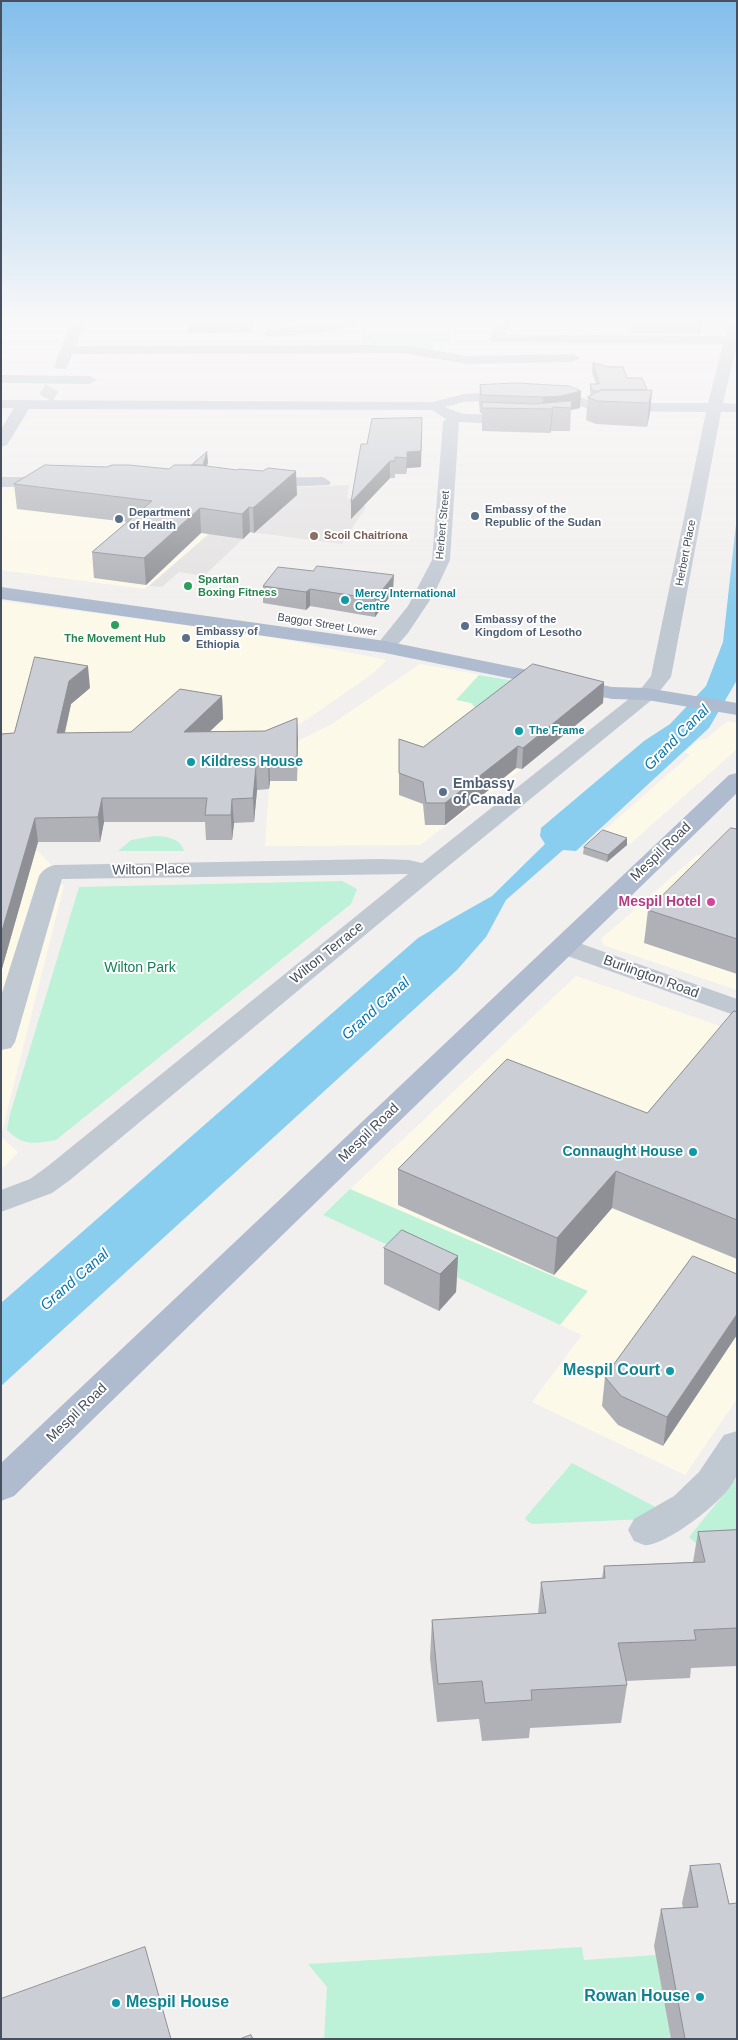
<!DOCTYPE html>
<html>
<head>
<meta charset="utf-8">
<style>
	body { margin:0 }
	#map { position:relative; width:738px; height:2040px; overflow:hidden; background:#f2f0ef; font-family:Helvetica,sans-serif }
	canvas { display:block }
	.frame { position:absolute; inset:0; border:2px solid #47505e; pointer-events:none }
</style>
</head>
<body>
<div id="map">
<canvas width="738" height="2040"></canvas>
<div class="frame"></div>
</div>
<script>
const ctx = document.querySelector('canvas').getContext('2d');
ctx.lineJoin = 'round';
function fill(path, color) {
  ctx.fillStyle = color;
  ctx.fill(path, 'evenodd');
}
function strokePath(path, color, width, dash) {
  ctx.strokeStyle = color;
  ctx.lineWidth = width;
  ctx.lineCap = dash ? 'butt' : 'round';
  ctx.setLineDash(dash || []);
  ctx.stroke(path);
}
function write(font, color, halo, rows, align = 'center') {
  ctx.font = font + ' Helvetica,sans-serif';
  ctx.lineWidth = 4;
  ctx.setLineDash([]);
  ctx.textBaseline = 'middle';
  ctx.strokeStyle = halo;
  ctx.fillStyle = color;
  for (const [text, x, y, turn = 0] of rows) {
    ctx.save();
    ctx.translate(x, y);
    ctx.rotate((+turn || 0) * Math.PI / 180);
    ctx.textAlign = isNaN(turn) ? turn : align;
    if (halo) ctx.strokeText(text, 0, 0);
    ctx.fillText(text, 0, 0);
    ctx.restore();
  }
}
fill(new Path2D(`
	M1,486H176L236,511L145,589L1,570Z
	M1,601L266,636L387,660L372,674L303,722L267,737L1,746Z
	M420,664L533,684L603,703L522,769L420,845L265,846L269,789L41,756L298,741L332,724Z
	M727,721L737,723V749L630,844L600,834L690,755L685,752L699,740L706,739Z
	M1,851H38L53,867L50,884L64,885L1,1135Z
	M697,855L737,858V990L603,945L601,939Z
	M576,976L737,1032V1399L685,1475L532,1402L582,1335L323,1215Z
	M1,1137L18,1152L1,1170Z`), '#fdf9e9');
fill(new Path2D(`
	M349,485L347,498L354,499L366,507L342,544L250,532L204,576L179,572L162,587L149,586L235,511L176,486L304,487Z`), '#e3e1e1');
fill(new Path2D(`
	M379,329H448L452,342H434L432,350L410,346H372V343H362V332H378Z
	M479,675L533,684L479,712L471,703L456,700Z
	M154,836C165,836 181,838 184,851H118L131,840Z
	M342,881L357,889L351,904L56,1140C35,1144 22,1146 7,1130L10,1114L79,887Z
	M350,1189L588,1291L560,1325L323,1215Z
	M572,1463L665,1512L646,1519L533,1524L528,1522L525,1518Z
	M737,1478V1556L699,1546L689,1537Z
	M582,1947L584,1960L656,1955L671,2039H324L327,1987L308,1964Z`), '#bdf1d8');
fill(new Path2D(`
	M737,515V680L709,728L576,851L563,850L506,900L486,937L457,970L1,1386V1303L418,938L492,896L545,844L540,836L541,828L644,741L670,724L706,686L723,642Z`), '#89cdef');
strokePath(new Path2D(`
	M46,398L52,388`), '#d0d0d2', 15, [15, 8]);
fill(new Path2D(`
	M72,320H85L76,346L403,345L468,356L573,354L580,358L573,362L468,364L403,353L73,354L66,369H56L54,366Z
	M343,320H370L364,324L319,333L269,337L262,333L269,329L319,325Z
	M499,320H509L511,323L505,335L725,336L729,320H737V345L723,403L737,404V412H721L671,677L654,698L435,877L70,1180L52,1193L1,1212V1190L30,1179L48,1166L408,874L62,879L15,1042L11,1048L1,1050V996L39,876C44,869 47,867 55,865L380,859L409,860L422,863L640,690L651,676L706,412L595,411L568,402L516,399L464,402L445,407L463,414L518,415L526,420L518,425L459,422L450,560L434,594L408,633L392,651H378L375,647L408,606L432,560L443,422L446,419L432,410L29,409L7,445L1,447V429L14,408H1V400L433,402L464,394L516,391L570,394L597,403H708L723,344L491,342L489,339Z
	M1,375L90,376L97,380L90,384L1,383Z
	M1,477H55L63,482L55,487H1Z
	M323,477L331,482L329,485L260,488L252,483L260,478Z
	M565,938L737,999V1016L556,952L552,946L556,940Z
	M737,1431C737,1444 738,1461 737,1474C732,1496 671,1542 648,1545C644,1546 638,1542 634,1541L628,1530L634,1519L674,1496L699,1472L724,1435Z`), '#c0c8d2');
fill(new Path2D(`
	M1,587L385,641L612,687L647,688L737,703V715L647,700L612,699L385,653L1,599Z
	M737,773V793L14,1496L1,1501V1463L729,775Z`), '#afbbcf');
fill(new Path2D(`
	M187,320H254L252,332L188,333Z
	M528,320H604V321H528Z
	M631,320H704L699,334L631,333Z
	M593,363L627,378L647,390H652L650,413L647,427L596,424L586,420L588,397L591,396L590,393V384H596L592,372Z
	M480,385L581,391L580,408L571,410L570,431H551L550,433L482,431V413H480L479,403Z
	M372,419L421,467L407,468L406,474H395V478H390L351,519L367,444Z
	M208,462L207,466L297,495L254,533L250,532L243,539L201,533L146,585L94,578L92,552L127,522L17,509L14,484L107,467L169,469Z
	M263,586L393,592L375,617L310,606L306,610L263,603Z
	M604,682L603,703L522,769L516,768L445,825H425L423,804L399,795V739L423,747Z
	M90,688L71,704L65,733L131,732L222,696L223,719L210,731H265L297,718V781H270L269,789L257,790L254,822L234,823L232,840H206L205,822H104L100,842H38L1,972V734L14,733Z
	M737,829V974L644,943L648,910Z
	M627,838V845L607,862L583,854L584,847Z
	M737,1012V1259L612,1208L554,1275L398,1205V1169L647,1113Z
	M384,1248L458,1256L456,1292L439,1311L384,1284Z
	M693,1256L663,1446L618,1425L602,1406L605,1377Z
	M737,1530V1666L691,1668L690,1678L626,1681L627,1685L621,1723L530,1728L529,1738L482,1741L479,1719L437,1722L430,1658L432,1620L538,1614L541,1582L602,1578L604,1566L693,1562L698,1532Z
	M690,1866L729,1904L737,2039H671L654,1946L661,1909L683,1908L682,1903Z`), '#afb1b7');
fill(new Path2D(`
	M252,320H254L252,332Z
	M700,320H704L699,334Z
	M652,390L650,413L647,427L649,403Z
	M581,391L580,408L571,410V408L553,407L551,431L550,433L552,409H543V397Z
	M422,434L421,467L407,468L406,474L407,452Z
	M207,452L208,462L204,475L203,465Z
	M390,461V478L351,519V502Z
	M296,471L297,495L254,533L253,508Z
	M249,507L250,532L243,539L242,514Z
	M200,508L201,533L146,585L144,558Z
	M394,575L393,592L375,617V599Z
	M310,589V606L306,610V592Z
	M88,666L90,688L71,704L59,757L57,733L69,681Z
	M604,682L603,703L522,769L523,748Z
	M222,696L223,719L185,755L184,732Z
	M297,718L298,741L297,781Z
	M518,746L516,768L445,825V803Z
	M269,758L270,781L269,789L268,766Z
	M256,766L257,790L254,822L253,798Z
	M102,798L104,822L100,842L98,817Z
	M232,799L234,823L232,840L231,815Z
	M35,818L38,842L1,972V934Z
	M627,838V845L607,862L608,855Z
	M616,1171L612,1208L554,1275L557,1238Z
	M458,1256L456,1292L439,1311L440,1274Z
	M737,1314V1335L663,1446L667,1417Z`), '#8e9095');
const building = new Path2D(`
	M593,363L609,367H623L627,378H642L647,390H601L598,392L592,390L590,384H599Z
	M516,383L569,386L581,391L561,396L543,397L481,395L480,385Z
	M601,390H652L649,403L597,401L588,397Z
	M572,401L571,408L553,407L552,409L482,408V402L534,404Z
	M422,418L421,451L407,452V458L395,457V461H390L351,502L361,444H367L372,419Z
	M207,452L203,465H192Z
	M45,465L107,467L112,465H129L169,469L174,465H199L237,470L239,469L263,471L268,468L296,471L253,508L249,507L242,514L200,508L144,558L92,552L152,501L14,484Z
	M317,566L394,575L375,599L310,589L306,592L263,586L278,567L313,571Z
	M35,657L88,666L69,681L57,733L131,732L180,689L222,696L184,732L265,731L297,718V757L269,758L268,766H256L253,798L232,799L231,815H205L207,798H102L98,817L35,818L1,934V734L14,733Z
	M533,664L604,682L523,748L518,746L445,803H426L423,782L399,773V739L423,747Z
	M731,828L737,829V939L648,910Z
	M603,830L627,838L608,855L584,847Z
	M734,1011L737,1012V1220L616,1171L557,1238L398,1169L507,1059L647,1113Z
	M402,1230L458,1256L440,1274L384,1248Z
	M693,1256L737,1274V1314L667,1417L621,1396L605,1377Z
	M737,1530V1628L694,1630L696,1640L618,1643L627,1685L531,1690L532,1700L485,1703L482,1681L438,1684L432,1620L546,1613L541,1582L605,1578L604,1566L705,1562L698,1532Z
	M720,1864L729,1904L737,1903V2039H685L661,1909L698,1907L690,1866Z
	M145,1947L171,2039H1V1999Z
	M251,2035L253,2039H240Z`);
fill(building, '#cbced5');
strokePath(building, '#8e9095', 1);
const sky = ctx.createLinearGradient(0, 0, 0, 606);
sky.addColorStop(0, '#82beeb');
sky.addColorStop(0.53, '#f9f8f8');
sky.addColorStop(1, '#f9f8f800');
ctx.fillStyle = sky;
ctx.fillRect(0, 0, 738, 606);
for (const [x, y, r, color] of [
	[475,516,5,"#5c6f8a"],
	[119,519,5,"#5c6f8a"],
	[314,536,5,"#8d6e63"],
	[188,586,5,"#2e9e5b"],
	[345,600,5,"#0f9aa8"],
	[115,625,5,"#2e9e5b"],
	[465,626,5,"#5c6f8a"],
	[186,638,5,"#5c6f8a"],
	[519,731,5,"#0f9aa8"],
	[191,762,5,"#0f9aa8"],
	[443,792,5,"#5c6f8a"],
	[711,902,5,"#d1479c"],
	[693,1152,5,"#0f9aa8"],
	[670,1371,5,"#0f9aa8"],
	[700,1997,5,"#0f9aa8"],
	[116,2003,5,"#0f9aa8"]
]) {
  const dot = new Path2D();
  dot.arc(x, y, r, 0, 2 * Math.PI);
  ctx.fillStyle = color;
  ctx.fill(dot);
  strokePath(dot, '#fff', 2);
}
write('bold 11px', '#4e5e75', '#fff', [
	["Embassy of the",485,510],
	["Republic of the Sudan",485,523],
	["Department",129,513],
	["of Health",129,526],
	["Embassy of the",475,620],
	["Kingdom of Lesotho",475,633],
	["Embassy of",196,632],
	["Ethiopia",196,645]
], 'left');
write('11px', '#47505e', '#fff', [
	["Herbert Street",443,525,-85],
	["Herbert Place",686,553,-79],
	["Baggot Street Lower",327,625,9]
]);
write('bold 11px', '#785e54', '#fff', [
	["Scoil Chaitríona",324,536]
], 'left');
write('bold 11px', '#27864d', '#fff', [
	["Spartan",198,580],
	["Boxing Fitness",198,593],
	["The Movement Hub",115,639,"center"]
], 'left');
write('bold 11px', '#0d838f', '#fff', [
	["Mercy International",355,594],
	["Centre",355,607],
	["The Frame",529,731]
], 'left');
write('bold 14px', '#0d838f', '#fff', [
	["Kildress House",201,762],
	["Connaught House",683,1152,"right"]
], 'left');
write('bold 14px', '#4e5e75', '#fff', [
	["Embassy",453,784],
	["of Canada",453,800]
], 'left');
write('14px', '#47505e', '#fff', [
	["Mespil Road",661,852,-44],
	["Wilton Place",151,870,-1],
	["Wilton Terrace",327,953,-39],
	["Burlington Road",651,977,20],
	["Mespil Road",369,1133,-44],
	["Mespil Road",77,1413,-44]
]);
write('bold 14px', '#b23c85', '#fff', [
	["Mespil Hotel",701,902]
], 'right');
write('14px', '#148259', '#fff', [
	["Wilton Park",140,968]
]);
write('italic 15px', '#0877b0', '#fff', [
	["Grand Canal",677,738,-45],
	["Grand Canal",376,1009,-42],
	["Grand Canal",75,1280,-41]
]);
write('bold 16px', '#0d838f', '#fff', [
	["Mespil Court",660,1371],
	["Rowan House",690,1997],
	["Mespil House",126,2003,"left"]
], 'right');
</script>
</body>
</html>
